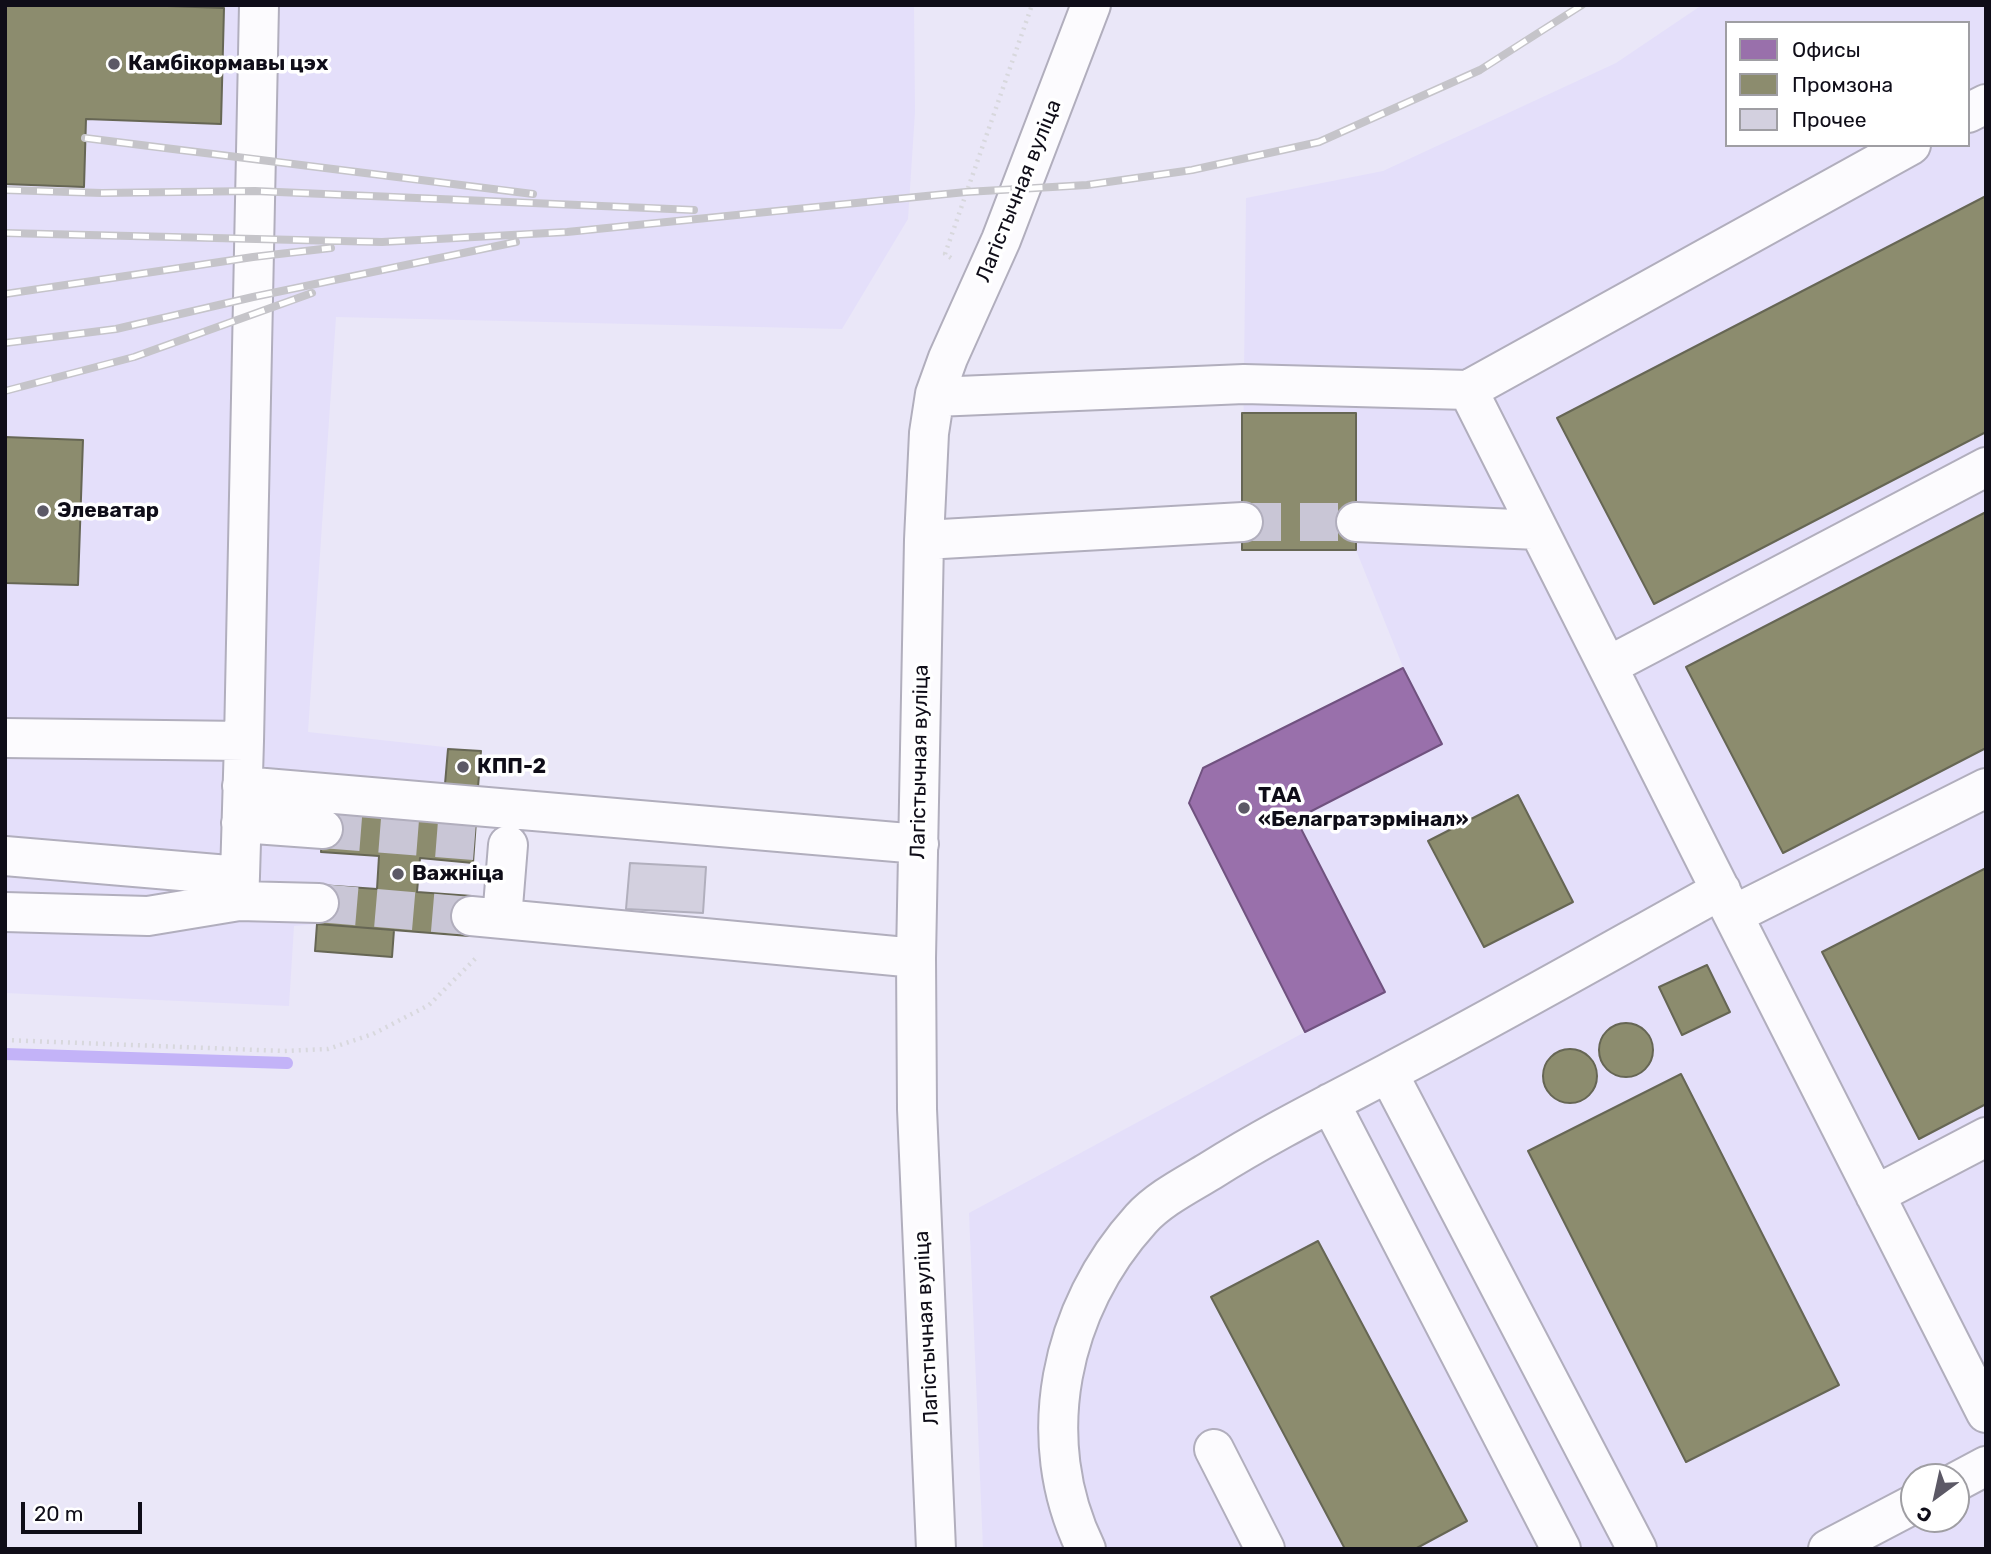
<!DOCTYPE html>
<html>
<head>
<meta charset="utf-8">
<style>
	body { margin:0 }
	#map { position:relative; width:1991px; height:1554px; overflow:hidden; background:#eae7f8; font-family:Rubik,sans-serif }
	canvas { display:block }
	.frame { position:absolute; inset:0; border:7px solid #0f0d18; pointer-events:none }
	.legend { position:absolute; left:1725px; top:21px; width:245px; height:126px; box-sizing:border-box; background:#fff; border:2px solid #9f9ea3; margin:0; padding:9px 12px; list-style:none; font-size:21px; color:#0f0d18 }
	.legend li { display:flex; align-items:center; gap:14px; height:35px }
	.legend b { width:35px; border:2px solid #9f9ea3 }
	.north { position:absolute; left:1900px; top:1463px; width:70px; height:70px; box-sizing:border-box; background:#fff; border:2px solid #9f9ea3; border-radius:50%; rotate:213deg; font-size:19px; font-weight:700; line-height:28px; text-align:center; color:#0f0d18 }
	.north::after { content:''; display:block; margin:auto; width:24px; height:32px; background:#5c5966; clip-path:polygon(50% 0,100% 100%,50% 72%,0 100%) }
	.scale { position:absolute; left:21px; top:1502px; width:121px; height:32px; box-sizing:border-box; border:4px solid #0f0d18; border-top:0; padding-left:9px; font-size:21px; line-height:24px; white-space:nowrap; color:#0f0d18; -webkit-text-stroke:5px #fff; paint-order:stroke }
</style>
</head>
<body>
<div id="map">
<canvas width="1991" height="1554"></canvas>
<div class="frame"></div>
<ul class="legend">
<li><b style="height:19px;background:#9970ab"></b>Офисы</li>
<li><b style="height:19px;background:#8c8c6e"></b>Промзона</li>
<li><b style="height:19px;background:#d3d0df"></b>Прочее</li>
</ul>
<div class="north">С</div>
<div class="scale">20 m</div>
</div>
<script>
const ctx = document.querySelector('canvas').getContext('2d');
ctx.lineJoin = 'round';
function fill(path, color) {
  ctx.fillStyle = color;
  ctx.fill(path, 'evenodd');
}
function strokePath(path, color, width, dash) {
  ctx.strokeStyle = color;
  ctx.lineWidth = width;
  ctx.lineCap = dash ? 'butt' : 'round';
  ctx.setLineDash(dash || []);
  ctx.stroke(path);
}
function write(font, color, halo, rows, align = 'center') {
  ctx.font = font + ' Rubik,sans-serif';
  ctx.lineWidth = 7;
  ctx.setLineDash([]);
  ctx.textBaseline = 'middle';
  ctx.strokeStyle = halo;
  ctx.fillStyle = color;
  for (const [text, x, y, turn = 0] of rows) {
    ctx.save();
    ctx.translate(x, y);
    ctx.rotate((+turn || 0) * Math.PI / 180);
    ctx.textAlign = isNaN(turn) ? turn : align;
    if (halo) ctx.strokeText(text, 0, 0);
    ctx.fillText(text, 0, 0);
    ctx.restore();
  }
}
fill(new Path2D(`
	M5,5H914L915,112L908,219L842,329L336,317L308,732L481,751L478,787L445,784L443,818L473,863L420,859L417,891L472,896L469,936L394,930L392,957L315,951L317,924L294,926L289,1006L5,993Z
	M1702,5H1986V1549H983L969,1213L1305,1032L1189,803L1203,768L1403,667L1356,550H1242L1246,198L1383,171L1616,63ZM1727,23H1968V145H1727ZM1914,1477H1956V1519H1914Z`), '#e4dffa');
const offices = new Path2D(`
	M1403,668L1442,744L1296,819L1385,992L1305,1032L1189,803L1203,768Z`);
fill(offices, '#9970ab');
strokePath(offices, '#70527f', 2);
const industry = new Path2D(`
	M5,5H139L224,8L221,124L86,119L84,187L5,184Z
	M1986,196V432L1654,604L1557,418Z
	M1242,413H1356V550H1242Z
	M5,437L83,440L78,585L5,583Z
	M1986,512V748L1783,853L1686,667Z
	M448,749L481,751L478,787L445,784Z
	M1518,795L1573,902L1484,947L1428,841Z
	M324,809L476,821L473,863L420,858L417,892L472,896L469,936L317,924L320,885L377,889L379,856L321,852Z
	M1986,868V1104L1919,1139L1822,952Z
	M317,924L394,930L392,957L315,951Z
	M1707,965L1730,1012L1682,1035L1659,987Z
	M1599 1050a27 27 0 1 1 54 0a27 27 0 1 1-54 0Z
	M1543 1076a27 27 0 1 1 54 0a27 27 0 1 1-54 0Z
	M1681,1074L1839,1385L1686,1462L1528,1151Z
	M1318,1241L1467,1521L1415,1549H1345L1211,1297Z`);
fill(industry, '#8c8c6e');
strokePath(industry, '#666654', 2);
strokePath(new Path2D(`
	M5,1054L287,1063`), '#c3b3f8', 12);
const building = new Path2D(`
	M630,863L706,867L703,913L626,909Z`);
fill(building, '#d3d0df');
strokePath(building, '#b1afbd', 2);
strokePath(new Path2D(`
	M1243,522H1356
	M323,829L475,841
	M319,903L471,916`), '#c9c6d6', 38, [38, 19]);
const minor = new Path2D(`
	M1968,113L1986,104
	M935,397L1244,384L1468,390
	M1356,522L1538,530
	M924,540L1243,522
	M1608,666L1986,467
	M5,738L244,741L240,876
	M244,741L259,5
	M242,786L919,844
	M1986,788L1733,915L1986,1413
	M241,823L323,829
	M5,856L240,876L239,901
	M5,912L148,916L239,901L319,903
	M1733,915L1468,390L1911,145
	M471,916L916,958
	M502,919L508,845
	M1388,1073L1637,1549
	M1330,1103L1561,1549
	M1875,1195L1986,1137
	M1214,1449L1265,1549
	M1956,1482L1986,1466
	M936,1549L917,1109L916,958L924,540L929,433L935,394L948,358L1001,240L1091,5
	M1086,1549C1032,1439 1060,1308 1141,1219C1159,1199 1187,1185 1210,1171C1267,1135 1327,1105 1386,1074C1499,1015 1609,952 1721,890
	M1828,1549L1914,1504`);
strokePath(minor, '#b1aebd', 42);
strokePath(new Path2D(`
	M951,258L945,254L1032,5
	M5,1040L284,1051L328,1049L373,1034L429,1005L478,956`), '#d8d8dd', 4.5, [2, 5]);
strokePath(minor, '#fcfbfe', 38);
const rail = new Path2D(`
	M85,138L533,194
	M5,190L102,193L255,191L694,210
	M5,233L382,242L567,232L966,192L1087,185L1192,170L1319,142L1480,70L1582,5
	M5,294L253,257L331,248
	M5,343L116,329L253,297L516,242
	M5,391L134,357L312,293`);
strokePath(rail, '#c5c4c9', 8);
strokePath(rail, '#fff', 5, [16]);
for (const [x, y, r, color] of [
	[114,64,7,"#5c5966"],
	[43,511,7,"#5c5966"],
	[463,767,7,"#5c5966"],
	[1244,808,7,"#5c5966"],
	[398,874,7,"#5c5966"]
]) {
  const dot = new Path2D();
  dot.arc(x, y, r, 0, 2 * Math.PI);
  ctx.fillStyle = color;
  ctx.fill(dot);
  strokePath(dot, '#fff', 2.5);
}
write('bold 21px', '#0f0d18', '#fff', [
	["Камбікормавы цэх",128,64],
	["Элеватар",57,511],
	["КПП-2",477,767],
	["ТАА",1258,796],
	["«Белагратэрмінал»",1258,820],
	["Важніца",412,874]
], 'left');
write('21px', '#0f0d18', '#fff', [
	["Лагістычная вуліца",1019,191,-68],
	["Лагістычная вуліца",920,762,-89],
	["Лагістычная вуліца",927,1328,-93]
]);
</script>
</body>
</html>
